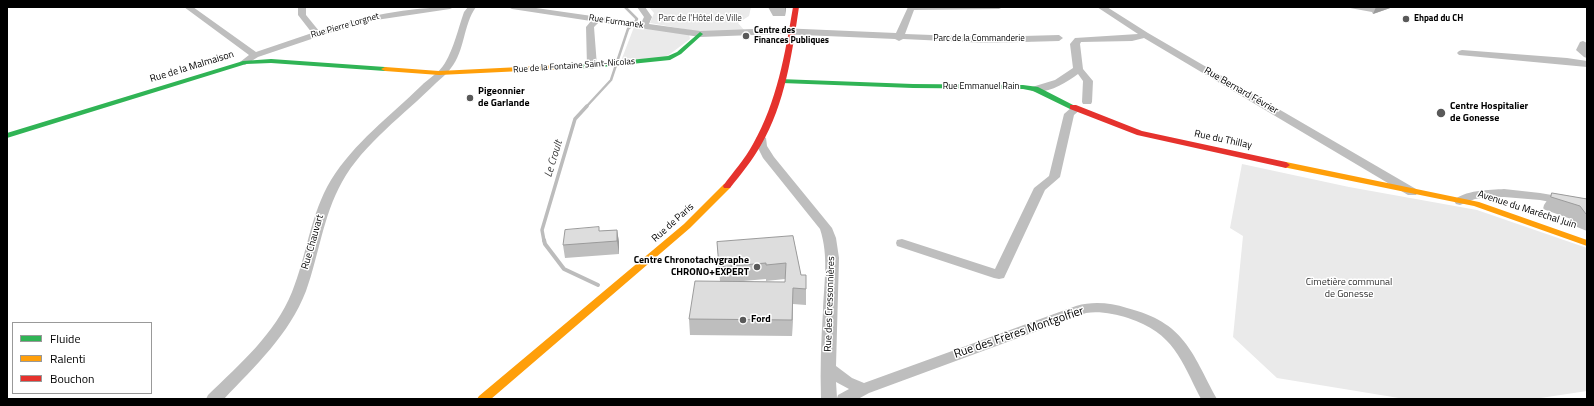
<!DOCTYPE html>
<html>
<head>
<meta charset="utf-8">
<style>
	body { margin:0 }
	#map { position:relative; width:1594px; height:406px; overflow:hidden; background:#fff; font-family:"Titillium Web",sans-serif }
	canvas { display:block }
	.frame { position:absolute; inset:0; border:8px solid #000; pointer-events:none }
	.legend { position:absolute; left:12px; top:322px; width:140px; height:72px; box-sizing:border-box; background:#fff; border:1px solid #999; margin:0; padding:5px 7px; list-style:none; font-size:12px; color:#000 }
	.legend li { display:flex; align-items:center; gap:8px; height:20px }
	.legend b { width:20px; border:1px solid #999 }
</style>
</head>
<body>
<div id="map">
<canvas width="1594" height="406"></canvas>
<div class="frame"></div>
<ul class="legend">
<li><b style="height:5px;background:#30b455"></b>Fluide</li>
<li><b style="height:5px;background:#ff9f0a"></b>Ralenti</li>
<li><b style="height:5px;background:#e5322d"></b>Bouchon</li>
</ul>
</div>
<script>
const ctx = document.querySelector('canvas').getContext('2d');
ctx.lineJoin = 'round';
function fill(path, color) {
  ctx.fillStyle = color;
  ctx.fill(path, 'evenodd');
}
function strokePath(path, color, width, dash) {
  ctx.strokeStyle = color;
  ctx.lineWidth = width;
  ctx.lineCap = dash ? 'butt' : 'round';
  ctx.setLineDash(dash || []);
  ctx.stroke(path);
}
function write(font, color, halo, rows, align = 'center') {
  ctx.font = font + ' "Titillium Web",sans-serif';
  ctx.lineWidth = 3;
  ctx.setLineDash([]);
  ctx.textBaseline = 'middle';
  ctx.strokeStyle = halo;
  ctx.fillStyle = color;
  for (const [text, x, y, turn = 0] of rows) {
    ctx.save();
    ctx.translate(x, y);
    ctx.rotate((+turn || 0) * Math.PI / 180);
    ctx.textAlign = isNaN(turn) ? turn : align;
    if (halo) ctx.strokeText(text, 0, 0);
    ctx.fillText(text, 0, 0);
    ctx.restore();
  }
}
fill(new Path2D(`
	M649,7H751L749,16L738,23L745,31H695L650,23L654,13Z
	M634,27L689,34L690,39L666,57L621,61Z
	M1242,164L1349,187L1477,210L1587,248V391L1534,399H1405L1277,378L1233,337L1243,236L1230,228Z`), '#eaeaea');
strokePath(new Path2D(`
	M625,7L637,19L635,22
	M586,107L611,80L628,29L631,26`), '#bcbcbc', 2.5);
strokePath(new Path2D(`
	M544,241L542,230L575,119L587,106`), '#bcbcbc', 3.5);
strokePath(new Path2D(`
	M544,240L545,244L564,269L598,285`), '#bcbcbc', 4);
fill(new Path2D(`
	M184,7H193L256,52L312,33L298,15V7H306V15L319,31C363,16 408,7 454,7L450,9L376,20L350,26L258,57L245,65L240,62L249,55Z
	M468,7H476C463,25 465,51 451,68C447,74 441,78 436,83C405,114 363,144 342,182C323,216 319,255 306,291C289,335 255,366 224,399H206L208,395C240,364 275,334 292,292C307,255 310,215 331,180C354,143 390,116 421,86C428,79 440,72 445,63C454,48 458,29 464,12Z
	M508,7H529L641,23L644,17L637,7H645L652,17L649,24L700,31L780,28L896,33L908,7H1003L999,9L914,10L905,34L987,37L1059,35L1063,38L1059,41L987,43L903,39L899,41L895,39L780,34L700,37L599,22L594,27L597,66L592,69L587,66L586,27L591,21L512,9Z
	M1097,7H1107L1148,33L1416,189L1418,192L1416,195H1408L1144,38L1132,41L1081,42L1080,44L1083,69L1093,81L1092,102L1091,104H1083L1082,102L1083,81L1078,74C1066,83 1046,95 1032,91L1030,89L1032,87L1055,80L1073,68L1070,44L1075,38L1138,34Z
	M1583,41L1587,43L1586,49L1587,58L1584,57L1576,50L1580,42Z
	M1462,50L1567,58L1587,61V67L1459,55L1457,53L1459,51Z
	M1076,106L1081,109L1074,115L1060,177L1045,190L1004,278L999,279L994,278L897,246L896,243L897,240L902,239L995,269L1034,188L1049,176L1064,114L1072,107Z
	M761,135L766,138L767,146L774,157L832,228L836,238L839,258L836,366L852,378L864,383L1076,306C1094,301 1110,303 1127,308C1185,323 1191,351 1217,399H1201C1181,360 1174,333 1128,318C1115,314 1100,311 1086,313L869,393L858,399H821C820,369 821,341 823,311C824,283 829,256 820,229L763,158L757,146L756,138ZM836,382L849,389L838,395L837,398Z
	M1504,189L1540,193L1587,201V209L1540,200L1504,197H1487L1475,199L1460,205L1456,204L1454,201C1462,190 1491,190 1504,189Z`), '#bebebe');
fill(new Path2D(`
	M700,32L703,34L702,35L681,54L670,60L592,68L561,69L557,67L561,65L592,64L668,56L677,52Z
	M271,59L385,67L389,69L385,71L271,63L246,64L7,138V133L243,61Z
	M779,79L913,84L1023,85L1038,87L1077,107L1073,109H1070L1033,91L1023,89L913,88L782,83H779Z`), '#30b455');
fill(new Path2D(`
	M561,65L565,67L564,69L439,75L385,71L381,69L385,67L439,71Z
	M1286,162L1479,202L1587,240V246L1474,206L1283,167L1282,165L1283,163Z
	M727,183L731,186L730,188L690,228L491,399H477L479,396L684,224L724,184Z`), '#ff9f0a');
fill(new Path2D(`
	M793,7H799C792,54 785,104 761,145C752,161 741,174 730,188H724L723,186C733,172 745,159 753,144C777,102 785,54 793,7Z
	M1070,105H1076L1142,131L1286,162L1290,165L1286,168L1137,135L1070,109Z`), '#e5322d');
fill(new Path2D(`
	M768,7H786L785,16H773Z
	M1350,7H1393L1373,14L1372,12L1350,8Z
	M1552,193L1587,199V231L1577,227L1571,219L1543,209L1544,205Z
	M617,230L619,242V254L565,258L563,245L600,231Z
	M793,236L801,275H806V305L793,304L792,336L690,335L689,319L720,281L717,242ZM766,279V281L785,279V282H732Z`), '#bebebe');
fill(new Path2D(`
	M785,7H786L785,16Z
	M1376,7H1393L1373,14Z
	M617,230L619,242V254L617,241Z
	M793,288V304L792,336V320Z`), '#9b9b9b');
const building = new Path2D(`
	M1552,193L1587,199V215L1586,214L1580,206L1551,197Z
	M599,227V231L617,230V241L563,245L565,230Z
	M793,236L801,275H806V289L793,288L792,320L689,319L695,281L785,282L786,263L766,265V263L719,267L717,242Z`);
fill(building, '#ddd');
strokePath(building, '#9b9b9b', 1);
for (const [x, y, r, color] of [
	[1406,19,4,"#595959"],
	[746,36,4,"#595959"],
	[470,98,4,"#595959"],
	[1441,113,5,"#595959"],
	[757,267,4,"#595959"],
	[743,320,4,"#595959"]
]) {
  const dot = new Path2D();
  dot.arc(x, y, r, 0, 2 * Math.PI);
  ctx.fillStyle = color;
  ctx.fill(dot);
  strokePath(dot, '#fff', 1.5);
}
write('9px', '#303030', '#fff', [
	["Parc de l'Hôtel de Ville",700,19]
]);
write('bold 9px', '#000', '#fff', [
	["Ehpad du CH",1414,19],
	["Centre des",754,31],
	["Finances Publiques",754,41]
], 'left');
write('9px', '#000', '#fff', [
	["Rue Furmanek",616,22,8],
	["Rue Pierre Lorgnet",345,26,-16],
	["Parc de la Commanderie",979,39],
	["Rue de la Fontaine Saint-Nicolas",574,66,-4],
	["Rue Emmanuel Rain",981,87]
]);
write('10px', '#000', '#fff', [
	["Rue de la Malmaison",192,67,-17],
	["Rue Bernard Février",1241,91,30],
	["Rue du Thillay",1223,140,12],
	["Avenue du Maréchal Juin",1527,210,18],
	["Rue de Paris",673,223,-42],
	["Rue Chauvart",313,242,-74],
	["Rue des Cressonnières",830,304,-88]
]);
write('bold 10px', '#000', '#fff', [
	["Pigeonnier",478,92],
	["de Garlande",478,104],
	["Centre Hospitalier",1450,107],
	["de Gonesse",1450,119],
	["Centre Chronotachygraphe",749,261,"right"],
	["CHRONO+EXPERT",749,273,"right"],
	["Ford",751,320]
], 'left');
write('10px', '#303030', '#fff', [
	["Cimetière communal",1349,283],
	["de Gonesse",1349,295]
]);
write('italic 11px', '#414141', '#fff', [
	["Le Croult",554,159,-73]
]);
write('12px', '#000', '#fff', [
	["Rue des Frères Montgolfier",1019,333,-19]
]);
</script>
</body>
</html>
